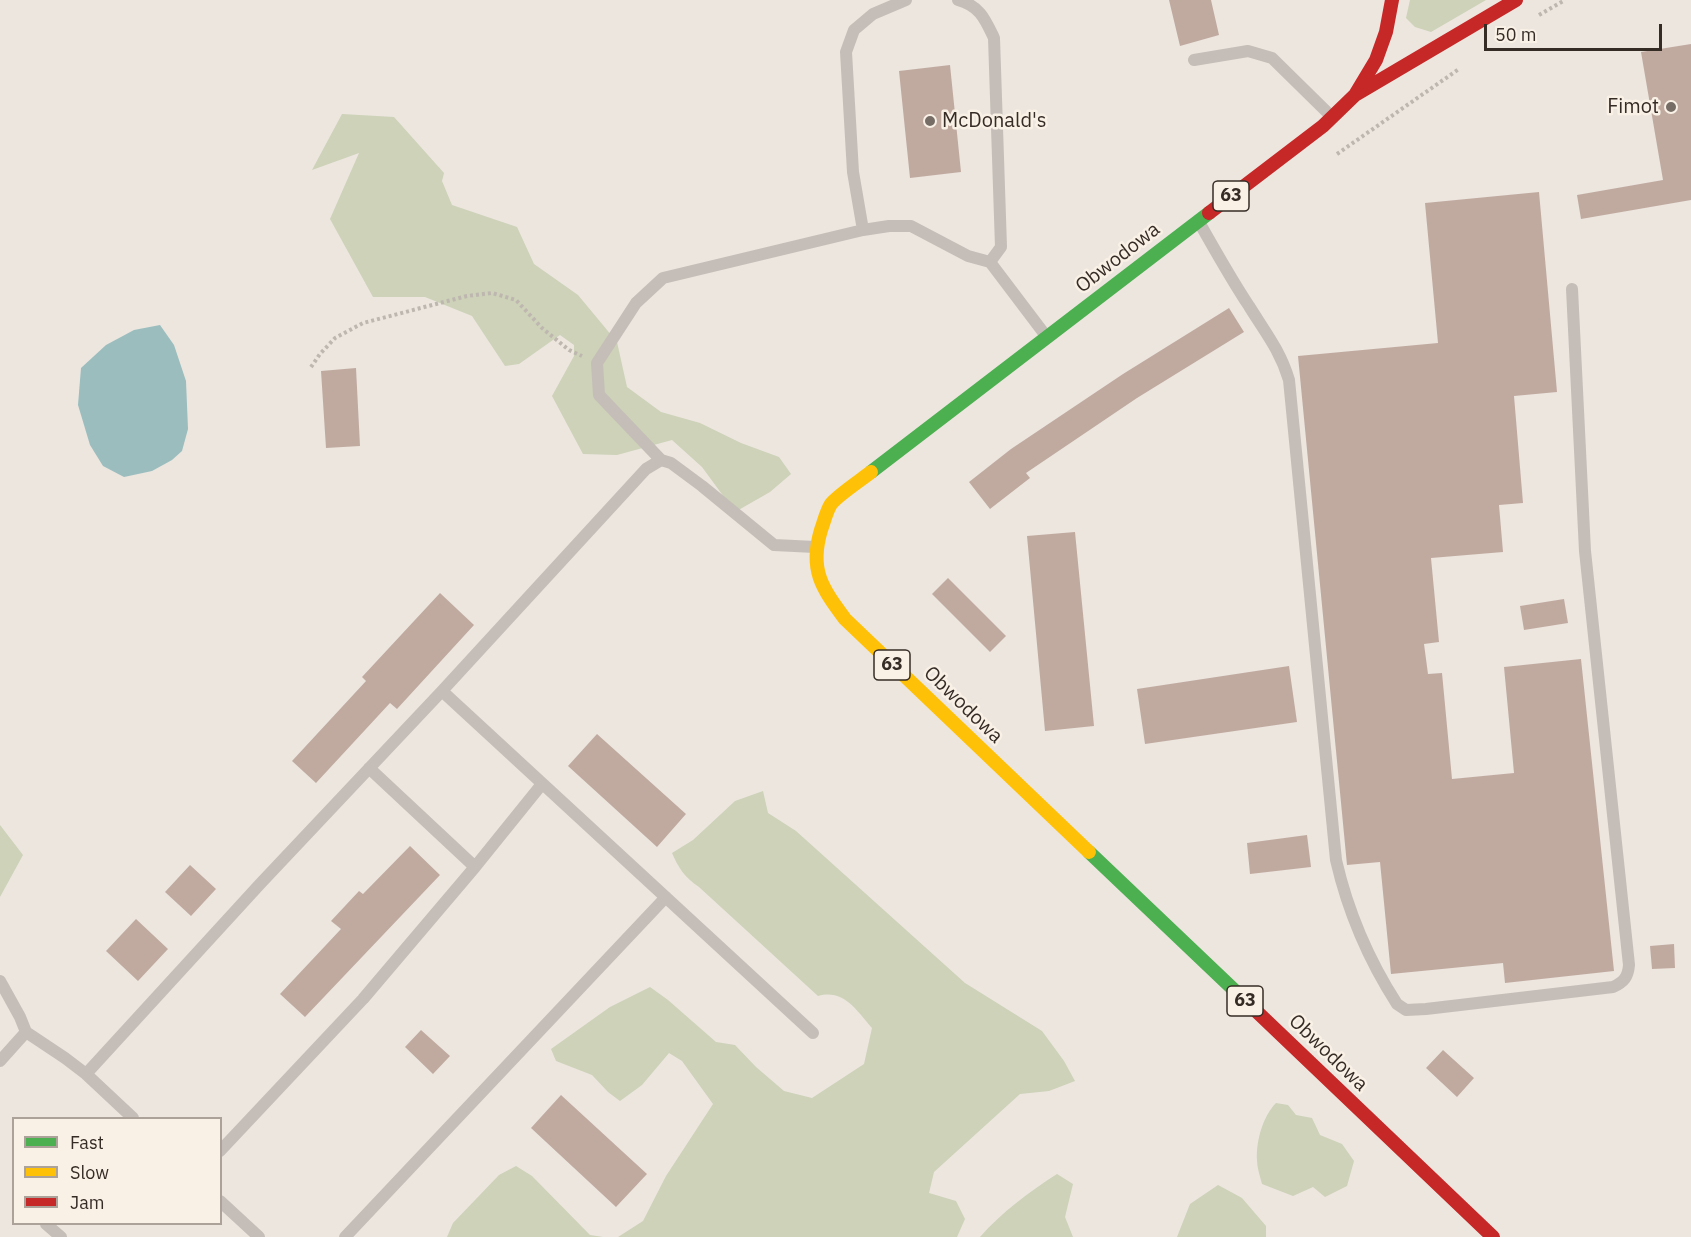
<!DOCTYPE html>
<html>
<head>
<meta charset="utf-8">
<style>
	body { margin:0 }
	#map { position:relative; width:1691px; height:1237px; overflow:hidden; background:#ece6df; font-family:"IBM Plex Sans",sans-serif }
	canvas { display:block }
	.legend { position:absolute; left:12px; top:1117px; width:210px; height:108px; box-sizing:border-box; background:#faf1e6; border:2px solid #aca299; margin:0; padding:8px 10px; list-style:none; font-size:18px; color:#362c26 }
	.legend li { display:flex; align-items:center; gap:12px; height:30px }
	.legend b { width:30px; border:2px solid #aca299 }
	.scale { position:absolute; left:1484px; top:24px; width:178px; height:27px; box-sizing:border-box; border:3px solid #362c26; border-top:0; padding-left:8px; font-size:18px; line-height:21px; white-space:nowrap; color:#362c26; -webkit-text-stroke:4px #faf1e6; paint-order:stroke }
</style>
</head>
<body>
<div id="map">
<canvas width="1691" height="1237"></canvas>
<ul class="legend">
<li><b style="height:8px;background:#4caf50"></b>Fast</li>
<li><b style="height:8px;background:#ffc107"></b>Slow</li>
<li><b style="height:8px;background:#c62828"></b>Jam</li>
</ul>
<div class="scale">50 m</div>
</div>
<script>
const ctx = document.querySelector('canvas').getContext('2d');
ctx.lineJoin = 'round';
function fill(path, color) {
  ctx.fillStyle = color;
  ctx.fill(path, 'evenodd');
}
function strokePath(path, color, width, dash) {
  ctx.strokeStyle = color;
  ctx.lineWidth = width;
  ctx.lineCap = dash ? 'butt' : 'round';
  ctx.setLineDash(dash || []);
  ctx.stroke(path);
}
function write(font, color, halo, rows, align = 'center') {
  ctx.font = font + ' "IBM Plex Sans",sans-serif';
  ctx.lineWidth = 5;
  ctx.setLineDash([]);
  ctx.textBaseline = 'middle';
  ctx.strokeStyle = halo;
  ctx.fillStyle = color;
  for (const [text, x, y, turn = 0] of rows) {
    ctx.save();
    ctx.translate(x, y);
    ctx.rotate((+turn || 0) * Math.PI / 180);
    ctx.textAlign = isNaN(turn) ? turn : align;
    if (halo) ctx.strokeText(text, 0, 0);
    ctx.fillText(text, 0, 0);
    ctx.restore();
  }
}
fill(new Path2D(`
	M1410,0H1486L1431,32L1415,27L1406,18Z
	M342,114L394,117L444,173L442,181L452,205L517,227L534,264L578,295L617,342L627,387L661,412L700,423L741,443L779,457L791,474L770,492L735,512L702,467L672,440L617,455L583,454L552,396L574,356V345L560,335L519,364L505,366L472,316L425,297H373L330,219L359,153L312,170Z
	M763,791L768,813L796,831L965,983L1042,1031L1064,1061L1075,1081L1049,1091L1020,1094L934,1172L929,1193L956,1201L965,1219L957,1237H618L643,1221L666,1176L713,1104L682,1061L669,1053L642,1085L620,1101L608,1092L592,1075L556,1061L551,1049L610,1007L650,987L668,1000L716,1042L735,1045L756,1067L784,1091L812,1098L864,1064L872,1028C856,1010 844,989 818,996L699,887C685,878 678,867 672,853L693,840L735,801Z
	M0,825L23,855L0,897Z
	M1276,1103L1288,1105L1296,1115L1312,1118L1320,1135L1342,1144L1354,1161L1347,1186L1325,1197L1313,1187L1293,1196L1262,1184C1260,1176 1257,1168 1257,1160C1256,1141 1263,1116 1276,1103Z
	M516,1166L532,1176L590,1235L603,1237H447L453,1223L499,1175Z
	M1057,1174L1073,1184L1065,1217L1073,1237H980C1002,1212 1029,1192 1057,1174Z
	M1218,1185L1242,1198L1266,1226V1237H1177L1190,1204Z`), '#cdd2b8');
fill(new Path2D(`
	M160,325L174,345L186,381L188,429L182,451L172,460L152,471L124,477L103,466L90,445L78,405L81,368L106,345L134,330Z`), '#9bbdbe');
fill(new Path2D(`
	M1169,0H1211L1219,35L1180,46Z
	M1691,44V200L1581,219L1577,195L1663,180L1641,52Z
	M950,65L961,172L910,178L899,71Z
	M1539,192L1557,392L1514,396L1523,503L1499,505L1503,552L1431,558L1439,642L1424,644L1428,674L1442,673L1452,779L1514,773L1504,667L1581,659L1614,971L1505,983L1503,963L1391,974L1380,862L1347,865L1298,356L1438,343L1425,203Z
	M1229,308L1244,332L1137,398L1026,473L1030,478L990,509L969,482L1011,449L1123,374Z
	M356,368L360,446L326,448L321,371Z
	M1075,532L1094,726L1045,731L1027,536Z
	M948,578L1006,636L990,652L932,594Z
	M440,593L474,625L397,709L390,703L316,783L292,761L366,681L362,677Z
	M1564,599L1568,623L1524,630L1520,606Z
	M1289,666L1297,722L1145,744L1137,689Z
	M597,734L686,814L657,847L568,766Z
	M1307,835L1311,867L1250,874L1247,843Z
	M410,846L440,875L305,1017L280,994L341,929L331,921L359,891L363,894Z
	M190,865L216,889L191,916L165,892Z
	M136,919L168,949L138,981L106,951Z
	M1674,944L1675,968L1652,969L1650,946Z
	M421,1030L450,1056L433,1074L405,1047Z
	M1443,1050L1474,1078L1457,1097L1426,1068Z
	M561,1095L647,1174L616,1207L531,1128Z`), '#c0aaa0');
strokePath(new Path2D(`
	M1539,15L1565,0
	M1337,154L1459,69
	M311,367L320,354L335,338L363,323L467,296L492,293L516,300L542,328L569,350L582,356`), '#beb7b0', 4, [3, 3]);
strokePath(new Path2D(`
	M958,0C980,6 985,19 994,38L1001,247L990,262
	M1194,60L1248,51L1272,58L1331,116
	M1199,222C1215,250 1231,279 1249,306C1265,332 1280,350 1289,380L1336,860C1348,912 1368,959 1397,1004L1406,1010L1426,1009L1613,987C1624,982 1628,977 1629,965L1585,551L1572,289
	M863,230L853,172L846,52L854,30L873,14L906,0
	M661,460L599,395L597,363L636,303L663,278L863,230L889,226H911L968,256L990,262L1046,336
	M442,691L813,1033
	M369,768L475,867
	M0,981L20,1017L26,1032L65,1058L86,1074L133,1118
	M0,1061L26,1032
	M86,1074L260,884L442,691L646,469L661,460L671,463L702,486L774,545L815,547
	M220,1151L363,999L475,867L542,784
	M220,1201L259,1237
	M46,1224L61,1237
	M345,1237L666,897`), '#c5beb8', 12);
strokePath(new Path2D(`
	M871,472L1209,213
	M1089,852L1253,1008`), '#4caf50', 14);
strokePath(new Path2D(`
	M871,472C861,480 838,495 831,504C826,512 824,522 821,530C809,570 822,588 845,619L1089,852`), '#ffc107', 14);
strokePath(new Path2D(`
	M1355,95L1516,0
	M1209,213L1323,126L1355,95L1376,60L1386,32L1392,0
	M1253,1008L1493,1237`), '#c62828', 14);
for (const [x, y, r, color] of [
	[1671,107,6,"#766d67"],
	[930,121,6,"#766d67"]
]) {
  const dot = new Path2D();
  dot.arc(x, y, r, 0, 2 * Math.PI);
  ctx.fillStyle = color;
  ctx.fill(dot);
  strokePath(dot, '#faf1e6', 2);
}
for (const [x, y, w] of [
	[1231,196,36],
	[892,665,36],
	[1245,1001,36]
]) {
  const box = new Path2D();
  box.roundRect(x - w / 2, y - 15, w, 30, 4.5);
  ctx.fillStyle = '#faf1e6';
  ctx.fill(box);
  strokePath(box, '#362c26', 1.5);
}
write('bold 18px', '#362c26', null, [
	["63",1231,196],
	["63",892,665],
	["63",1245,1001]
]);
write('20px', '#362c26', '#faf1e6', [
	["Fimot",1659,107],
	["McDonald's",942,121,"left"]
], 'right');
write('20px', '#362c26', '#faf1e6', [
	["Obwodowa",1118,258,-38],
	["Obwodowa",963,705,44],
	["Obwodowa",1328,1053,44]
]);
</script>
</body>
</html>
